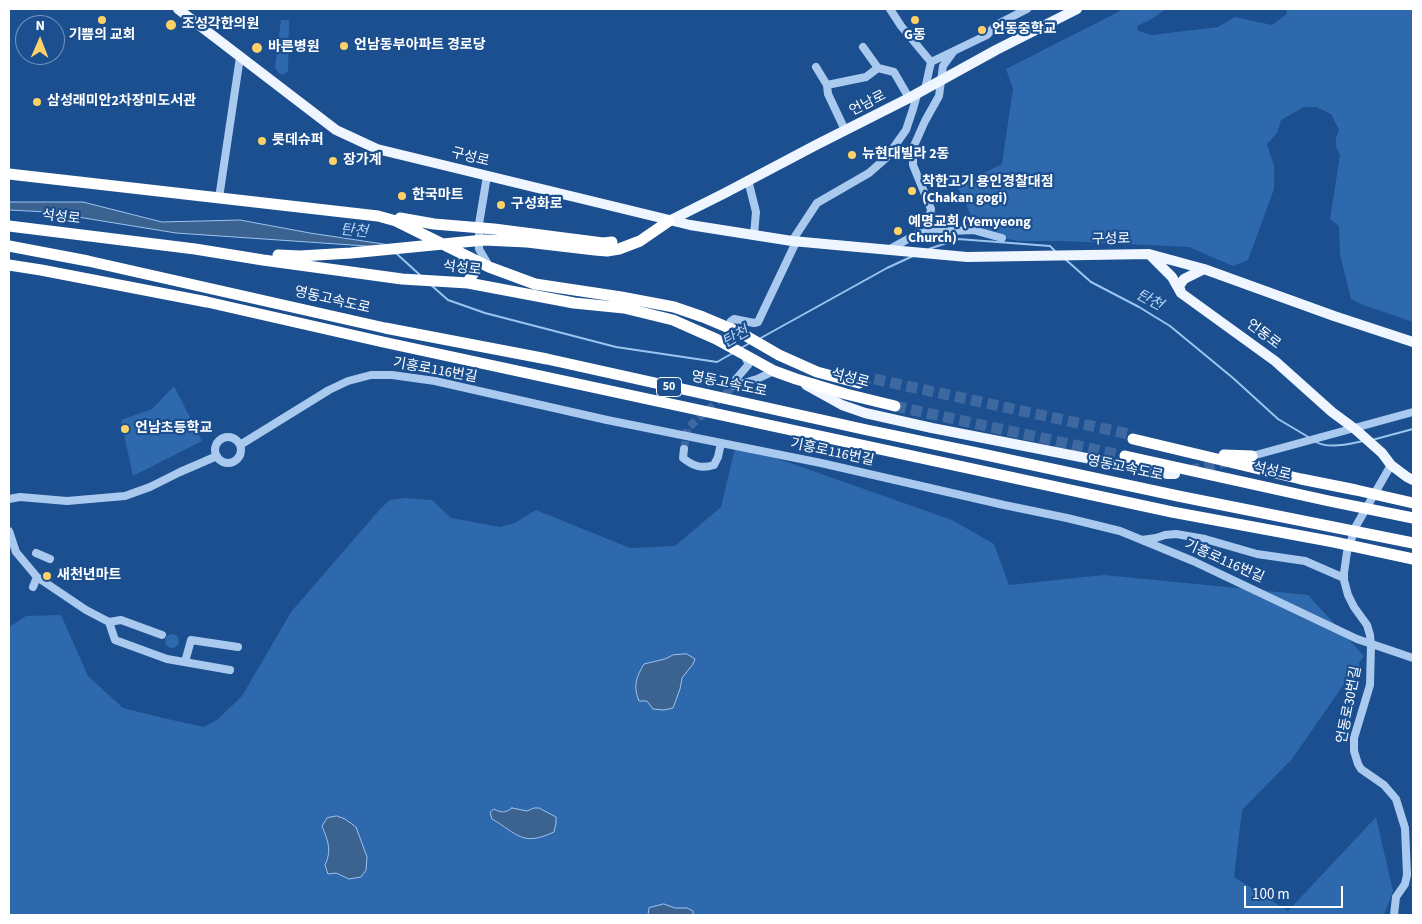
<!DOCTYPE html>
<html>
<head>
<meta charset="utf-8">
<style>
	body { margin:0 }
	#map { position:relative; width:1422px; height:924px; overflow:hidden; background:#1b4f8f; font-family:"Source Sans 3",sans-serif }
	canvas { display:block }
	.frame { position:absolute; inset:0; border:10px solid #fff; pointer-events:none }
	.north { position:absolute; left:15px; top:15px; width:50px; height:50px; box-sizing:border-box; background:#1b4f8f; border:1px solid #7695bc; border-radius:50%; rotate:1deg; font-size:14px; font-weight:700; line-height:20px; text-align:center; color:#fff }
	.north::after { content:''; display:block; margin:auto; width:18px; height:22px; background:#ffd166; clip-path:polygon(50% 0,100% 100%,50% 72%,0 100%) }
	.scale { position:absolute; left:1244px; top:886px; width:99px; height:22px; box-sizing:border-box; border:2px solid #fff; border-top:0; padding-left:6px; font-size:15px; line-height:18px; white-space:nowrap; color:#fff; -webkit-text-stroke:4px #1b4f8f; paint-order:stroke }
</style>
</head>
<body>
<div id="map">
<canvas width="1422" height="924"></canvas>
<div class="frame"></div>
<div class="north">N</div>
<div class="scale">100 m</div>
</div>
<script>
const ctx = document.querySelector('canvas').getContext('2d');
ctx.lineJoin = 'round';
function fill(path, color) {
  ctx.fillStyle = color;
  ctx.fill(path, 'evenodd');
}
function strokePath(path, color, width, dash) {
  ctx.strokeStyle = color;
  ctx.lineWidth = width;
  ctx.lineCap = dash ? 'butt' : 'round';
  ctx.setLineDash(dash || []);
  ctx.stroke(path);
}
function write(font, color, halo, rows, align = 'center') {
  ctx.font = font + ' "Source Sans 3","Noto Sans KR",sans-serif';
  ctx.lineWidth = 4.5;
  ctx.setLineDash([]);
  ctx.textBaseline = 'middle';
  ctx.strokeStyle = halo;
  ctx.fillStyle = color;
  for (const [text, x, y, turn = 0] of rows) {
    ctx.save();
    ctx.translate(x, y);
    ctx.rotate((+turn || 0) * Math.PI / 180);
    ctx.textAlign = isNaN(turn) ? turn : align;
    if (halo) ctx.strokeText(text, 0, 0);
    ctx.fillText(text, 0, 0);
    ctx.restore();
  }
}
fill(new Path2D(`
	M1124,9H1166L1150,20L1137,26L1138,31L1152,35L1218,27L1235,17L1272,25L1287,14L1286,9H1413V322L1363,305L1351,299L1340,255L1339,226L1330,219L1340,155L1336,147V138L1339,130L1331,114L1316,107H1304L1281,120L1277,133L1267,144L1274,166V189L1248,260L1233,266L1189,247L1063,241H1019L1002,238L973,230L970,213L957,186L1002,164L1013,89L1006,69Z
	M281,20H289L288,71L282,75L279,73L275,68Z
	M174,386L202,441L133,476L121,420L152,409Z
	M736,444L952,520L994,544L1009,585L1104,575L1308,595L1364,656L1359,663L1360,672L1351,674L1292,759L1242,810L1234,877L1288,911L1376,817L1393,891L1384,915H9V627L26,616L61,615L88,676L123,708L163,718L204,727L218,719L242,696L291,612L381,508L390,500L406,498L432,500L451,518L500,527L515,523L536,510L630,548L675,546L721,507Z
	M165 641a7 7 0 1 1 14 0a7 7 0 1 1-14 0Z`), '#2e69ad');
const water = new Path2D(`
	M9,202H83L162,222L240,220L310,233L390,245L398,255L381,247L176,233L47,212L9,210Z
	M687,654L695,659L693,664L682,678L680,689L673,708L664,710L653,709L647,701H639C633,686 636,677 644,664L665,659L673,655Z
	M512,808L527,811L534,808H539L556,817V823L554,832C522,847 518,834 492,819L490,812L494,809C501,813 506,813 512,808Z
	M337,816L345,819L356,827L367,857L366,870L361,877L349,879L336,873L328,874L325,865C332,850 328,841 322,826L327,818Z
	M664,904L675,908H687L693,911V915H648L649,908Z`);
fill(water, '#3c6290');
strokePath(water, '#9cc4f0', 1);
strokePath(new Path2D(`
	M929,249L958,239L1050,246L1055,251
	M398,255L420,275
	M1065,259L1091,282L1139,307L1170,326L1233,378L1278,419L1310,438
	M431,285L448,300L485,313L616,347L717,362L733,353
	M759,339L887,268L913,256
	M741,348L750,343
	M1372,440L1413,429
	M1316,442C1328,449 1349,444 1363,441`), '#9cc4f0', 2);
strokePath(new Path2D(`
	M684,449L687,429L734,386`), '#3d69a0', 8, [8, 4]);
strokePath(new Path2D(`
	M1190,470L1227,462`), '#3d69a0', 10, [10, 5]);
strokePath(new Path2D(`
	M859,383L870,378L1133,435
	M895,406L1125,456`), '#3d69a0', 11, [11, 5.5]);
strokePath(new Path2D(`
	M890,9L901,26L931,62
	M863,47L878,68
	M816,67L827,85L866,77L878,68L894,72L909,98
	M827,85L828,94L845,130
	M925,89L931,62L987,35L996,25L1027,9
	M487,176L479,224V249L489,266
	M748,180L756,212L754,235
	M219,198L240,57
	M927,232L931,209L913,165V148L925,121L939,96L943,66L954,51
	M792,241L817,203L869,173L886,158L906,130L913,109L917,95
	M888,250L917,234L929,232L973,230L1002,238
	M728,327L731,321L734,319L754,323L758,322L796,242
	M746,359L749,364L736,379L734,386L757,379L774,371
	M215 450a13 13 0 1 1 26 0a13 13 0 1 1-26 0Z
	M240,445L329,390L348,381L371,375H392L435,381L607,420L821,463L1004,505L1067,518L1120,531L1193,561L1357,639L1413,658
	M684,449L683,458C693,466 701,469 714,465L718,457L721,443
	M1252,456L1413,412
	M1391,465L1356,526L1347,552L1344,573V580L1348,595L1354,607L1367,625L1370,635L1371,645L1370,685L1354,738V751L1358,764L1361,769L1384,785L1396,799L1405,828L1407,875L1405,884L1396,897L1394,915
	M9,499L20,497L67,501L125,496L150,487L180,472L217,456
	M9,531L16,552L37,577L86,610L109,622L121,620L162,635
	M1142,540L1156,538L1165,535L1176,534L1205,539L1257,554L1305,561L1344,578
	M36,553L50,559
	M33,587L37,577
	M109,622L115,640L167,659L230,670
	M185,662L191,640L238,647`), '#a9c9ee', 8);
strokePath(new Path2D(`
	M178,9L336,130L377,149L690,225L792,241L967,257L1149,254L1204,269L1334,316L1413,342
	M669,221L725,193L816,145L909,98L996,50L1077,9
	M1150,255L1172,277L1181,293L1275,361L1332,412L1355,429L1382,453L1391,465L1407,477L1413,480
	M1181,292L1179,286L1184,279L1204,269
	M806,385L842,405L865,413L932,428L1168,474H1175`), '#f0f6ff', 10);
strokePath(new Path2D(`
	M9,174L378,216L396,221L489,267L535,284L621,297L674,307L703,317L741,333L779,355L817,372L859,383
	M400,218L434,224L494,229L603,243L612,242
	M9,226L195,249L263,260L402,279L468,283L574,303L624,308L673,320L716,339L774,371L796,379L846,394L895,406
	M9,246L88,261L385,328L547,359L867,430L977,453L1178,496L1413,543
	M278,255L300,256L351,253L484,240L527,242L595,250L607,251L619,249L640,241L669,221
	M464,260L472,266L475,271L469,280L468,283
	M9,265L41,270L207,302L383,342L1172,512L1334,542L1413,559
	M1133,439L1301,479L1356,490L1413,503
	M1224,455L1252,456
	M1125,456L1329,501L1413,518`), '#fff', 11);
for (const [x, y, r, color] of [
	[102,20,5,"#ffd166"],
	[915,20,5,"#ffd166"],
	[171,25,6,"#ffd166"],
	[982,30,5,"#ffd166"],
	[344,46,5,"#ffd166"],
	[257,48,6,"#ffd166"],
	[37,102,5,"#ffd166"],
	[262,141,5,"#ffd166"],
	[852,155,5,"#ffd166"],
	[333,161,5,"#ffd166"],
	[912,191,5,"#ffd166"],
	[402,196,5,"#ffd166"],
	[501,205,5,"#ffd166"],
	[898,231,5,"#ffd166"],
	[125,429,5,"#ffd166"],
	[47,576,5,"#ffd166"]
]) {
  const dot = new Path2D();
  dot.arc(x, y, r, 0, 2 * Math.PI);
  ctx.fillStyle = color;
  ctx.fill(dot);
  strokePath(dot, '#1b4f8f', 2);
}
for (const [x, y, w] of [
	[669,387,25]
]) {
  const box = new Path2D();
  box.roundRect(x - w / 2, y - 9.5, w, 19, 4);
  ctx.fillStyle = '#1b4f8f';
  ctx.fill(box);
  strokePath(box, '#fff', 1);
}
write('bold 12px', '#fff', null, [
	["50",669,387]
]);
write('bold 14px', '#fff', '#1b4f8f', [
	["조성각한의원",182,25],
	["언동중학교",992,30],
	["기쁨의 교회",102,36,"center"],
	["G동",915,36,"center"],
	["언남동부아파트 경로당",354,46],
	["바른병원",268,48],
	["삼성래미안2차장미도서관",47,102],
	["롯데슈퍼",272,141],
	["뉴현대빌라 2동",862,155],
	["장가계",343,161],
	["착한고기 용인경찰대점",922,183],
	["(Chakan gogi)",922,199],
	["한국마트",412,196],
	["구성화로",511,205],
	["예명교회 (Yemyeong",908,223],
	["Church)",908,239],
	["언남초등학교",135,429],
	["새천년마트",57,576]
], 'left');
write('14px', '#fff', '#1b4f8f', [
	["언남로",868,104,-27],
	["구성로",470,158,14],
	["석성로",61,218,7],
	["구성로",1111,240,-1],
	["석성로",462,269,7],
	["영동고속도로",332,301,13],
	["언동로",1263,335,37],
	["기흥로116번길",435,371,10],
	["석성로",850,379,15],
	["영동고속도로",729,385,12],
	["기흥로116번길",832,453,12],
	["영동고속도로",1125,469,12],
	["석성로",1272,472,13],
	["기흥로116번길",1224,562,24],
	["언동로30번길",1350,705,-79]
]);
write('italic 15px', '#b5d3f5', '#1b4f8f', [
	["탄천",354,232,5],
	["탄천",1149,301,29],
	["탄천",736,338,-29]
]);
</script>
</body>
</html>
